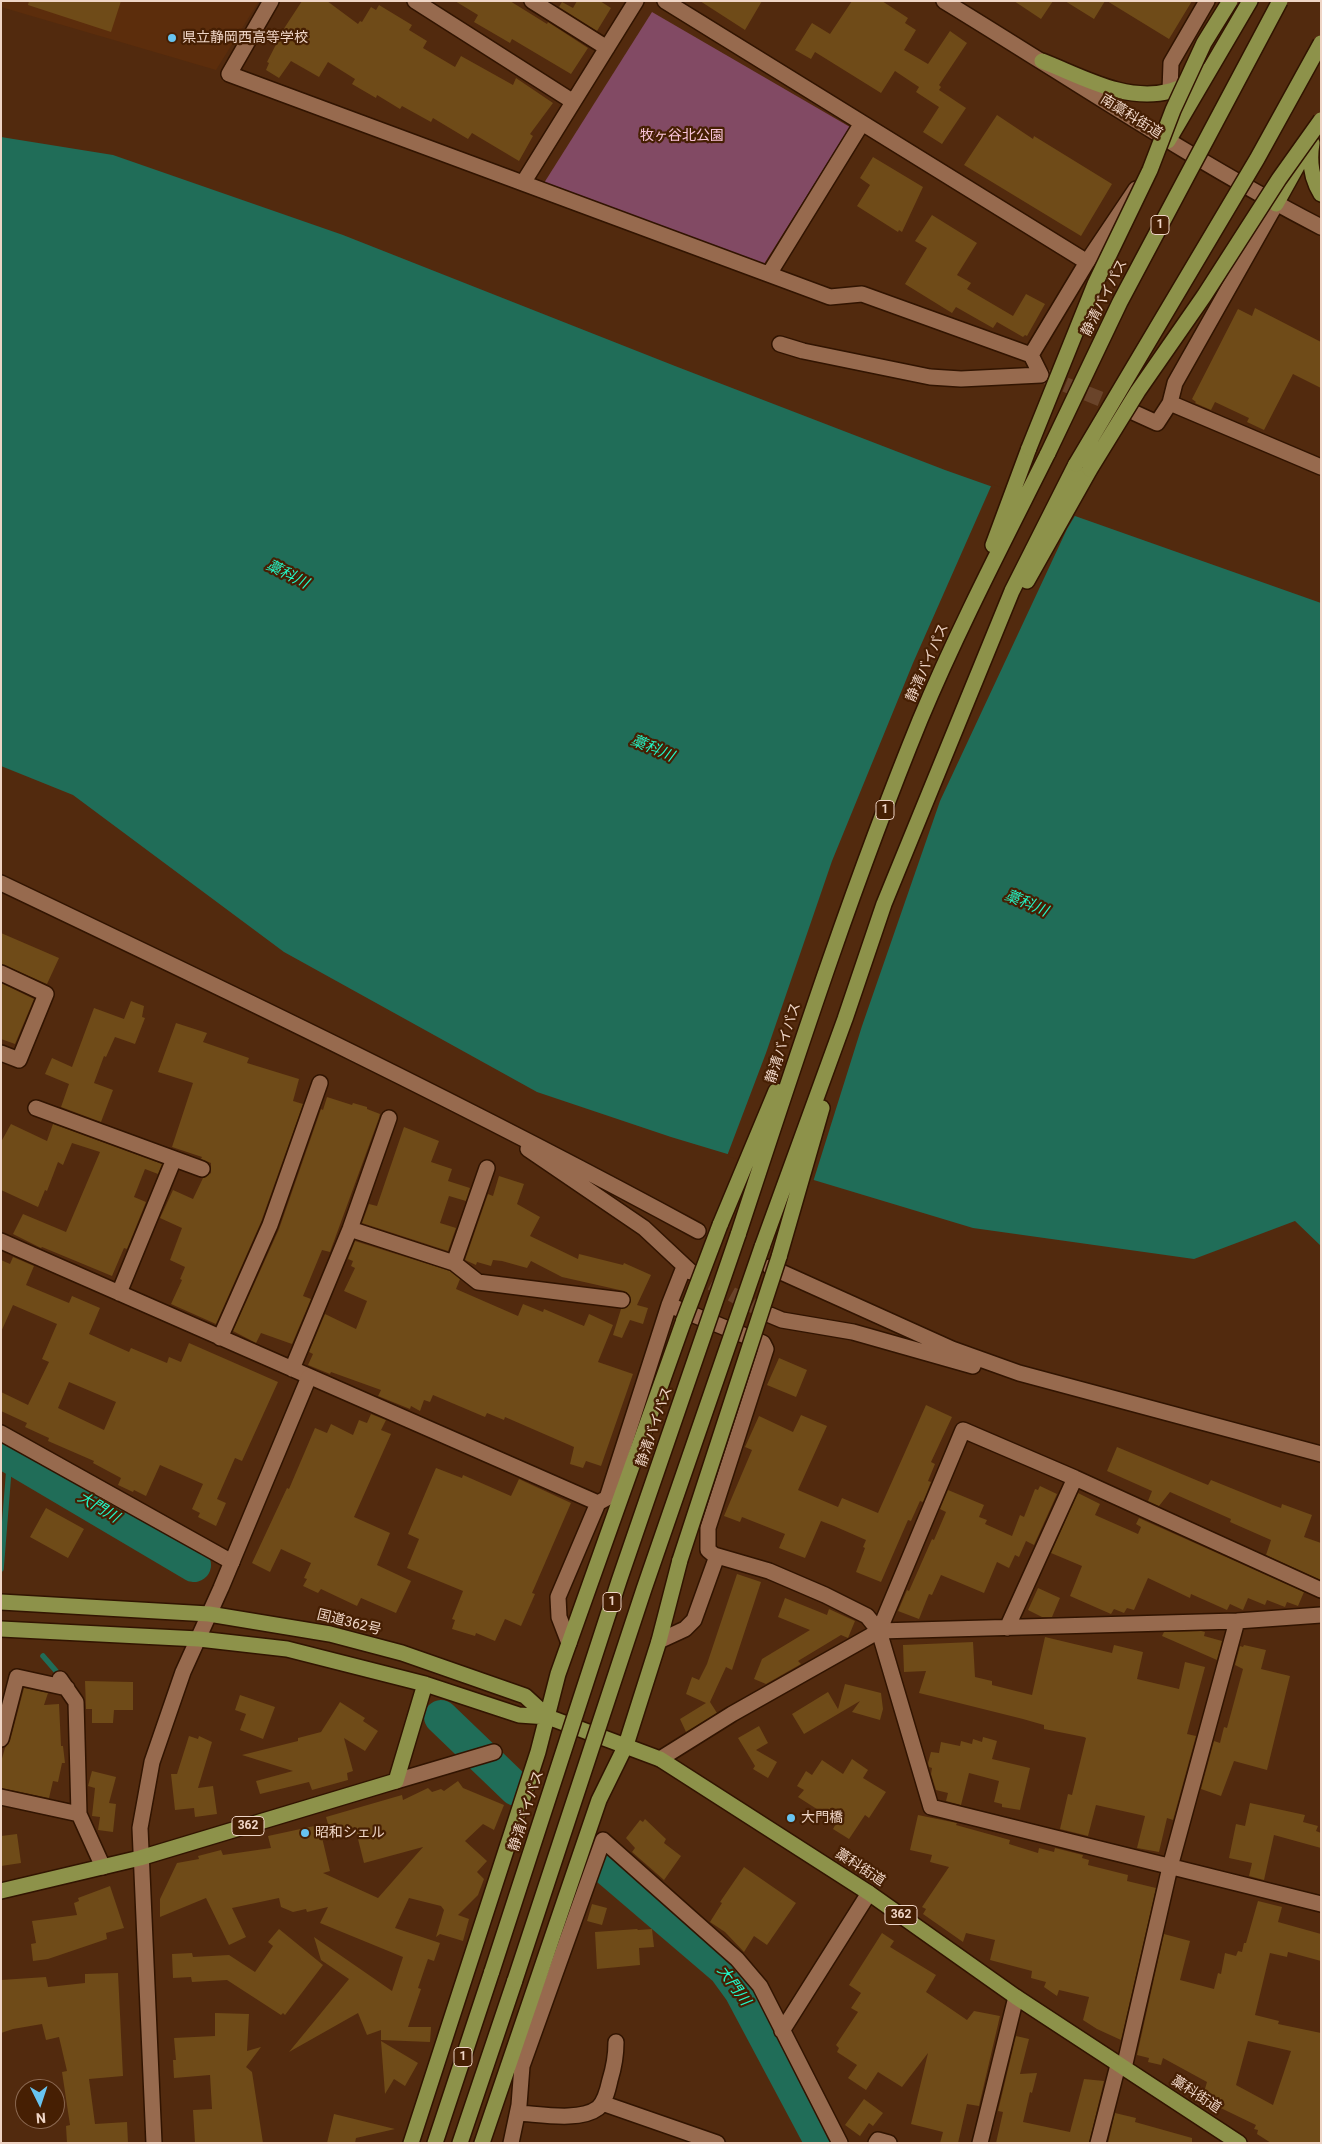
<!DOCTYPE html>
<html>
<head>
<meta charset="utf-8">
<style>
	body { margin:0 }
	#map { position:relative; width:1322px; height:2144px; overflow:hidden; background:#522a0e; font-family:Roboto,sans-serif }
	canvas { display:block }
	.frame { position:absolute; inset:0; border:2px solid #efd5c6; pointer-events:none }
	.north { position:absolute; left:15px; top:2079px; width:50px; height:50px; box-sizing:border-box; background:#461f03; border:1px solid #8a6851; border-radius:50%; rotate:176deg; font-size:14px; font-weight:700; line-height:20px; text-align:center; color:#efd5c6 }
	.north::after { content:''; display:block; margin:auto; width:18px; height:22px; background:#68c4f0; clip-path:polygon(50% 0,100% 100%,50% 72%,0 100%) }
</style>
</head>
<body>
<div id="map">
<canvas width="1322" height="2144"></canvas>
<div class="frame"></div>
<div class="north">N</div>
</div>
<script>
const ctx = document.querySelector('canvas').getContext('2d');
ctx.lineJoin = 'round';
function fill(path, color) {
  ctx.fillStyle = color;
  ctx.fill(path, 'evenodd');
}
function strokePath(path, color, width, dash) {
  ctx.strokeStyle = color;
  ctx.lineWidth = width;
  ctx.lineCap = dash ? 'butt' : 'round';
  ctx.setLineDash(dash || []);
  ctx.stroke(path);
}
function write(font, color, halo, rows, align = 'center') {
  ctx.font = font + ' Roboto,"Noto Sans JP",sans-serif';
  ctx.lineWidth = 4.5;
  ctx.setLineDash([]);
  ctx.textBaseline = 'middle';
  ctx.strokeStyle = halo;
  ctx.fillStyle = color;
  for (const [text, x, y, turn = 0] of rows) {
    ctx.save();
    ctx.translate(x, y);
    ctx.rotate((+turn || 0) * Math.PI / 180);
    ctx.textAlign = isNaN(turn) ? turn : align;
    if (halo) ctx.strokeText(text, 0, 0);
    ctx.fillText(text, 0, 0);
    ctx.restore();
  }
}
fill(new Path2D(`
	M1,1H259L216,70L1,7Z`), '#5c2d0c');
fill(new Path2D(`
	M652,12L850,127L764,264L544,183Z`), '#824a64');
fill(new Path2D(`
	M1,137L113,155L343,235L675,366L945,470L1321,603V1246L1295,1221L1194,1259L973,1228L671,1137L537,1092L284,952L73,795L1,766Z`), '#206d58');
fill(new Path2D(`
	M992,484L1076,514L1067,529L940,801L862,1026L813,1182L727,1156L766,1053L832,861L913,663Z`), '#522a0e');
strokePath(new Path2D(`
	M1,1569L10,1456
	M43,1656L56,1671`), '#206d58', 5.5);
strokePath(new Path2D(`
	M1,1451L194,1565
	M441,1717L516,1789
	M601,1863L725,1969L741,1991L822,2143`), '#206d58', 34);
fill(new Path2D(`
	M29,1H121L111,32L28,5Z
	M302,1H327L358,24L360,21L362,22L371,7L376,10L379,5L412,25L409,30L427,41L423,48L455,67L461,56L513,85L516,78L553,103L530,134L533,136L519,161L472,133L468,139L433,118L431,122L402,106L400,109L377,95L376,98L352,84L355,79L328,62L319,77L291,61L279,78L266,70L269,63L267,62L285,27Z
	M455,1H510L547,24L548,22L588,48L571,74L512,39L510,43L474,22L478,15Z
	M577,1H600L611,8L597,31L559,7L562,2L573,8Z
	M700,1H762L745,30Z
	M852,1H882L908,18L905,23L916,30L904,50L928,64L950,31L967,43L939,85L941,87L939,90L966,108L942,144L923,132L939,107L916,92L919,87L895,71L881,93L815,52L811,59L795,50L812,23L830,34Z
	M1014,1H1053L1041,19Z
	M1065,1H1105L1094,19Z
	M1107,1H1192L1169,39Z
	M997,115L1033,139L1034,136L1112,184L1081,236L964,165Z
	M873,157L923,187L902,232L899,230L898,232L857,206L870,185L860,178Z
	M932,215L977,243L957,275L971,283L967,289L1013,316L1026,294L1045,304L1027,336L1025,335L1023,337L997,322L993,328L956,307L952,313L905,284L927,248L915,241Z
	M1255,308L1321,342V388L1293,374L1264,430L1247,422L1249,418L1215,402L1211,410L1195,403L1196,402L1192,399L1238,309L1252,316Z
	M1,933L59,958L47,984L1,964Z
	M1,983L34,999L15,1044L1,1039Z
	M131,1001L144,1006L142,1017L145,1018L135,1044L115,1037L106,1057L104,1056L94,1083L113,1090L101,1122L61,1107L69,1084L45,1074L52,1058L72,1067L94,1008L124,1019Z
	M176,1023L207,1033L203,1042L249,1058L247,1063L299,1079L293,1101L303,1104L261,1222L216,1324L171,1304L182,1280L180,1279L185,1267L170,1260L182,1228L160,1218L173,1190L193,1199L203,1178L211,1173V1163L201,1159L202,1157L172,1147L193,1083L158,1072Z
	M327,1097L352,1105L353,1103L367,1107V1109L380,1114L379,1118L330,1252L322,1250L303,1296L311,1299L292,1344L261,1333L256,1343L233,1331L279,1229L321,1109L323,1110Z
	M11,1124L47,1141L53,1124L162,1164L158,1174L145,1169L134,1197L146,1202L127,1249L124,1248L112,1276L42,1247L41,1248L13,1234L23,1214L66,1232L100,1152L72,1143L63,1165L58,1162L47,1191L45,1190L38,1207L1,1190V1142Z
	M404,1127L439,1141L431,1162L452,1169L448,1181L470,1188L466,1201L449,1196L440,1223L456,1228L448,1251L362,1223L369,1204L377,1206Z
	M499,1176L524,1184L517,1204L540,1217L530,1236L578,1259L579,1254L623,1265L624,1263L651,1275L637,1305L648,1308L643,1324L630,1320L622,1338L613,1335L621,1309L626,1308L631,1302L630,1296L624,1291L562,1277L531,1261L527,1268L502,1261L493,1260L491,1266L477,1262L476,1265L465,1260L488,1194L493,1196Z
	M355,1241L450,1271L460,1279L456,1289L518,1316L523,1304L543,1312L544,1309L584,1326L589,1314L613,1325L598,1362L633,1374L601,1466L586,1461L583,1468L570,1464L574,1447L505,1417L504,1420L487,1413L485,1417L433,1395L430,1402L424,1400L420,1411L411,1406L410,1409L378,1396L381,1390L331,1372L330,1374L308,1365L313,1354L309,1352L325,1314L356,1329L367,1301L344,1291L355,1268L351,1266L353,1261L348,1259Z
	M13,1257L34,1266L26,1285L69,1303L72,1296L100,1308L89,1334L129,1352L131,1348L167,1363L169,1357L181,1362L189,1343L278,1382L242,1461L235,1458L217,1499L226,1503L216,1526L198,1517L200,1513L192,1509L203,1484L160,1465L146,1496L134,1490L133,1492L118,1485L121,1478L93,1463L94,1461L48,1441L49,1438L25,1427L27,1423L1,1411V1392L28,1405L49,1362L42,1359L57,1324L13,1305L1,1332V1260L10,1264ZM69,1382L116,1402L104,1430L58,1408Z
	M779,1358L807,1370L796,1397L767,1385Z
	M926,1405L952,1417L931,1462L935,1464L928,1481L931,1482L923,1502L920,1501L911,1521L908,1520L881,1582L856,1572L865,1548L863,1547L866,1540L834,1526L821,1521L805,1558L779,1548L785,1534L742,1517L740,1522L724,1516L752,1450L745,1447L759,1416L793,1432L801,1415L827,1426L798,1490L838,1507L842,1498L878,1513Z
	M371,1414L386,1420L381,1430L391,1434L354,1517L390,1533L377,1565L411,1581L396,1613L361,1598L357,1606L321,1589L318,1593L303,1586L307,1579L304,1578L311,1563L281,1549L270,1572L252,1563L287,1488L289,1489L315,1428L327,1433L331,1424L353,1435L359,1420L367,1423Z
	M1117,1447L1208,1485L1211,1480L1273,1505L1281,1508L1282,1504L1312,1515L1304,1537L1321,1543V1580L1266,1555L1271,1540L1230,1522L1231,1519L1170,1492L1159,1506L1148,1501L1152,1491L1107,1471Z
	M436,1468L462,1478L463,1475L511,1496L519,1479L571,1503L532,1593L535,1594L521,1626L505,1619L495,1641L476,1633L475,1636L452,1629L455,1620L452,1619L463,1591L407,1568L419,1539L408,1534Z
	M1040,1486L1057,1494L1034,1545L1026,1541L1019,1557L1015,1555L1009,1568L997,1562L984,1593L941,1575L932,1595L929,1594L919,1619L898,1611L907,1590L909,1591L932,1539L934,1540L946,1512L940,1509L948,1490L984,1505L979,1517L987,1520L985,1524L1012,1536L1020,1515L1024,1517L1035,1489L1038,1490Z
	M1078,1493L1100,1504L1095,1515L1138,1534L1141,1527L1136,1524L1139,1518L1304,1592L1298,1606L1287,1602L1285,1607L1267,1600L1265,1605L1248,1598L1243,1610L1230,1604L1227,1610L1191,1594L1190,1598L1148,1578L1134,1610L1127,1608L1124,1613L1114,1609L1111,1614L1070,1596L1082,1566L1051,1553Z
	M46,1508L84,1529L68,1558L30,1537Z
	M737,1574L761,1582L732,1670L726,1667L710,1702L717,1713L686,1732L680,1719L706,1703L686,1694L692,1677L699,1680L707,1664Z
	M1038,1588L1060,1598L1052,1617H1042L1028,1610Z
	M785,1598L827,1615L829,1609L855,1621L848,1638L841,1635L798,1661L801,1664L766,1684L754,1679L762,1659L810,1630L778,1617Z
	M1201,1631L1205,1632L1204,1636L1222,1641L1217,1660L1162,1636L1164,1632Z
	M1045,1637L1112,1653L1114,1645L1143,1652L1137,1679L1179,1689L1185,1662L1205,1667L1187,1734L1196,1736L1173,1820L1167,1818L1159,1852L1137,1848L1145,1816L1096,1805L1088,1836L1060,1829L1068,1794L1072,1795L1086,1738L1084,1737L1044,1729V1725L1023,1719L919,1693L926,1671L904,1672L903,1645L973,1642L975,1677L992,1681V1685L1032,1695Z
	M1244,1645L1266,1650L1261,1669L1290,1676L1267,1770L1234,1761L1221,1796L1201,1789L1214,1741L1220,1743L1224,1727L1227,1728L1243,1669L1235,1665L1240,1646L1243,1647Z
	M85,1681L133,1682V1710H114L113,1723H92V1709H86Z
	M845,1684L881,1693L883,1709L880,1720L852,1712L860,1701L804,1734L792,1714L828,1692L838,1709Z
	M24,1688L48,1693L44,1705L59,1704L61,1746H63L65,1763H62L58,1782L53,1781L49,1798L1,1788V1762L5,1748L10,1741Z
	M240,1695L275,1707L263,1739L240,1730L246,1714L235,1710Z
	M340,1702L365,1718L363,1721L378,1731L365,1751L344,1738L353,1771L347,1773L348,1780L312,1790L309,1782L260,1794L256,1781L293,1771L242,1755L298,1741V1738L321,1732Z
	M759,1726L768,1743L756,1750L777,1762L768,1778L753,1769L755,1766L738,1738Z
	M189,1736L198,1739L199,1736L212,1742L198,1788L213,1786L217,1814L195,1817L194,1808L175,1810L171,1774H177Z
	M983,1737L997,1741L992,1759L1030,1768L1020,1810L1002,1807V1804L994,1802L999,1781L969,1773L961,1805L946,1801L948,1793L936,1790L931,1774L932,1768L929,1767L928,1763L931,1752L939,1753L941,1742L960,1746L961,1741L972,1744L973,1739L982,1742Z
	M852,1759L868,1770L863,1778L886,1792L869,1818L865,1815L849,1839L833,1829L837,1822L798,1797L804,1790L797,1786L806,1771L812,1775L822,1760L843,1774Z
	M92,1771L116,1777L109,1803L116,1804L113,1832L98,1830L100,1817L92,1816L95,1788L88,1786Z
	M458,1781L463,1788L504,1805L494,1830L483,1824L465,1841L487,1861L477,1872L484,1879L478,1895L458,1915L469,1919L463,1941L440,1934L436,1937L444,1910L441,1906L409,1898L395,1928L440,1943L434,1961L428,1959L418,1988L421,1989L408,2027H431L430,2042L381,2040V2030L367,2035L358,2013L289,2052L349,1979L321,1960L314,1937L392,1991L403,1957L320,1923L328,1907L307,1912L306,1909L293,1912L281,1907L279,1898L232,1908L246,1937L229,1945L206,1898L160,1917V1899L177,1863L199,1859L198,1856L221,1850L223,1855L271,1848L268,1836L319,1825L330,1871L323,1873L378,1898L423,1847L364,1863L355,1827L331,1835L326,1817L402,1795L403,1800L428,1788L432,1792L441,1789L444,1791Z
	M1250,1803L1305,1815L1303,1822L1318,1826L1316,1831L1321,1833V1848L1274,1835L1264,1880L1249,1876L1252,1863L1229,1858L1236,1824L1245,1826Z
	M918,1815L957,1823L956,1825L1010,1840L1009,1844L1038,1853L1039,1848L1054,1852L1055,1848L1083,1855L1082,1858L1089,1860L1088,1865L1128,1875L1127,1881L1156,1888L1121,2040L1097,2029L1083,2020L1089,1997L1059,1990L1057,1996L1044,1987L1046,1982L1031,1978L1032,1971L990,1960L995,1940L966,1933L963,1942L923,1914L926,1909L922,1907L949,1867L930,1862L932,1855L910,1850Z
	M645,1819L666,1839L664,1843L681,1856L664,1880L632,1852L635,1848L626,1838L640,1820L643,1822Z
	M17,1834L21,1863L1,1866V1836Z
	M744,1867L796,1903L767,1945L754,1936L744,1952L725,1932L710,1922L722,1903L720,1902Z
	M110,1886L124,1928L106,1933L107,1939L48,1959L33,1961L31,1944L36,1943L32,1921L77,1915L74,1903L79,1901L78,1898Z
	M1258,1901L1282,1907L1278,1922L1321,1934V1961L1288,1952L1287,1957L1270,1953L1255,2015L1279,2021L1278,2024L1321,2033V2143H1271L1257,2134L1258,2130L1254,2129L1256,2125L1202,2099L1207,2082L1163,2058L1161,2065L1148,2062L1149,2058L1137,2055L1164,1934L1190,1941L1180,1980L1214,1989L1218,1973L1221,1974L1225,1953L1236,1956L1238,1951L1242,1952L1244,1943H1246ZM1248,2041L1291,2051L1273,2105L1236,2085Z
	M592,1904L607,1908L602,1925L587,1921Z
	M279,1929L323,1965L285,2015L283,2013L281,2015L227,1980L192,1982L191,1977L173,1978L172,1954L192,1953L193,1957L229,1955L255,1972L273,1946L268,1942Z
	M637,1929L638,1930L652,1929L654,1947L639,1948L640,1965L597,1969L595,1932Z
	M882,1933L894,1941L890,1947L936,1975L926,1992L967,2020L974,2011L1000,2016L979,2106L967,2104L958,2143H940L943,2132L911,2124L928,2053L902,2087L878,2072L866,2090L848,2078L857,2065L837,2052L839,2048L836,2045L858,2012L851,2008L861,1993L849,1985Z
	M118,1973L123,2076L89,2079L95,2124L127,2122L128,2143H67L66,2126L70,2125L62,2072L67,2071L59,2037L46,2040L42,2024L13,2029L1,2033V1980L46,1977L48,1987L85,1983V1974Z
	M215,2013L249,2014L247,2051L261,2047L246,2067L252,2072L263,2143H195L193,2110L212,2109L210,2075L174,2078L173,2060H176L174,2038L215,2036Z
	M1016,2036L1029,2039L1020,2074L1037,2073L1032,2093L1030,2092L1023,2122L1070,2132L1084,2079L1104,2081L1089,2143H996L1003,2112L998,2111Z
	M381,2041L418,2063L405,2086L394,2079L385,2094Z
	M864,2099L883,2113L873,2126L869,2123L860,2136L845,2125Z
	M1115,2113L1136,2118L1135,2122L1192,2138V2143H1108Z
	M334,2114L395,2129L356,2138L355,2143H327Z`), '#6f4b18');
strokePath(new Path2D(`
	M1044,376L1135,413
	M691,1272L770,1315`), '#6a442a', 15, [15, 8]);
const street = new Path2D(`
	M271,1L229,74L830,297L862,294L1031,355L1041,375L961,379L930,377L803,351L780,344
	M415,1L572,101
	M532,1L607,48
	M665,1L1087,262
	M1170,91L1171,63L1207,1
	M523,183L636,1
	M769,274L862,123
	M1031,355L1087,262L1136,189
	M1170,403L1321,467
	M1135,413L1157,423L1170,403L1175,383L1276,204
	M1,883C236,995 470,1107 698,1231
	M1,973L46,994L19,1060L1,1053
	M36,1108L202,1169
	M528,1149L644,1228L691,1272
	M350,1229L454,1263L478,1282L622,1300
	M1,1241L598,1503
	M454,1263L487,1168
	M770,1267L952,1349L1019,1373L1321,1454
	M119,1293L174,1159
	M669,1305L763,1343L766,1349L708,1528V1550L714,1555L769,1571L825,1595L867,1616L879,1631L931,1807L1321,1904
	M770,1315L782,1320L853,1332L973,1366
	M220,1338L270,1225L320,1083
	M292,1369L350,1229L389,1118
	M1,1433L232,1562
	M1007,1628L1075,1478
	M879,1631L963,1430L1075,1478L1321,1590
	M659,1641L685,1629L694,1620L717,1556
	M569,1643L559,1617L558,1597L598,1503L607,1498L669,1305L684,1267
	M60,1679L76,1702L79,1814L103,1867
	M1,1739L17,1677L67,1688
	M660,1759L732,1714L879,1631L1237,1621L1321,1615
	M396,1781L494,1752
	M1,1797L79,1814
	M782,2031L869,1893
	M1124,2068L1170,1867L1237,1621
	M602,2103L717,2143
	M518,2113C539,2114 580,2122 598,2108C605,2102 608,2089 610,2080C614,2067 616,2056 616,2042
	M511,2143L519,2105L522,2066L603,1840L737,1959L760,1986L840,2143
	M876,2143L878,2140L889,2143
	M980,2143L1016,1997
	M1098,2143L1118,2065`);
const secondary = new Path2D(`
	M944,1C1069,77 1191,160 1321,227
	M154,2143L140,1828L152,1762L183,1672L221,1588L309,1377`);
const highway = new Path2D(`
	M1042,61C1081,76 1126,103 1170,91C1185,87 1197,78 1210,69
	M1168,141L1250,1
	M1312,143C1309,161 1311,178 1321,194
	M1276,204L1306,150
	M993,545L1029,448
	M1027,581L1090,469
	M720,1225L776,1091
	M738,1235C795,1062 851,889 920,720C958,629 1004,541 1048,453
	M762,1247L845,1019L884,904L1012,591L1076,464
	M779,1257L822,1108
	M1,1602L209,1614L330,1634L402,1653L525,1696L548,1717
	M1,1629L199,1639L287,1649L425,1684L519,1715L548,1717L660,1759L869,1893L1016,1997L1239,2143
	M1,1891L140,1858L396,1781L425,1684
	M411,2143L538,1752L558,1674L684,1320
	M435,2143L492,1971
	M460,2143L515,1980
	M482,2143L599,1800L626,1745L659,1641L680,1560`);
strokePath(street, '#311401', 18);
strokePath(secondary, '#311401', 18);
strokePath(highway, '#311401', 18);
strokePath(street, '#976a4e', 15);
strokePath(secondary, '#976a4e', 15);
strokePath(highway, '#8d924a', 15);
const highwayBridge = new Path2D(`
	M1029,448L1095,284L1150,170L1173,110L1204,43L1230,1
	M1048,453L1120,302L1280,1
	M1076,464L1257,159L1321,43
	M1090,469L1138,391L1204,296L1279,179L1321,120
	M684,1320L720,1225
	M680,1560L779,1257
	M492,1971L619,1581L738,1235
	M515,1980L644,1589L762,1247`);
strokePath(highwayBridge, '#311401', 18, []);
strokePath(highwayBridge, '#8d924a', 15);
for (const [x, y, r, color] of [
	[172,38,5,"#68c4f0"],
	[791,1818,5,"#68c4f0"],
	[305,1833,5,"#68c4f0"]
]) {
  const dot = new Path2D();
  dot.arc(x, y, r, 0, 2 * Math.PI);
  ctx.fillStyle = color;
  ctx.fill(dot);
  strokePath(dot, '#461f03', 2);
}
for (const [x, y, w] of [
	[1160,225,18],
	[885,810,18],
	[612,1602,18],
	[248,1826,32],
	[901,1915,32],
	[463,2057,18]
]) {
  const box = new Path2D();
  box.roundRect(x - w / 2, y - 9.5, w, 19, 4);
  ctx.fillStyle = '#461f03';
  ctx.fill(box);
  strokePath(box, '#efd5c6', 1);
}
write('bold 12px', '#efd5c6', null, [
	["1",1160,225],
	["1",885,810],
	["1",612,1602],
	["362",248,1826],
	["362",901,1915],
	["1",463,2057]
]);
write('14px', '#efd5c6', '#461f03', [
	["県立静岡西高等学校",182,38],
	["大門橋",801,1818],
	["昭和シェル",315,1833]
], 'left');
write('14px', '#efd5c6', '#461f03', [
	["南藁科街道",1131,117,32],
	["静清バイパス",1105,298,-63],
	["静清バイパス",928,663,-66],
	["静清バイパス",784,1043,-72],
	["静清バイパス",655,1427,-71],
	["国道362号",349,1623,14],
	["静清バイパス",527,1811,-72],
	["藁科街道",860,1868,33],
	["藁科街道",1196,2095,33]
]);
write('14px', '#f9c4da', '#461f03', [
	["牧ヶ谷北公園",682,136]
]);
write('italic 15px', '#22f7c8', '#461f03', [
	["藁科川",287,575,27],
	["藁科川",652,749,23],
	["藁科川",1026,904,23],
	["大門川",98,1508,31],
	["大門川",733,1986,54]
]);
</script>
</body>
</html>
